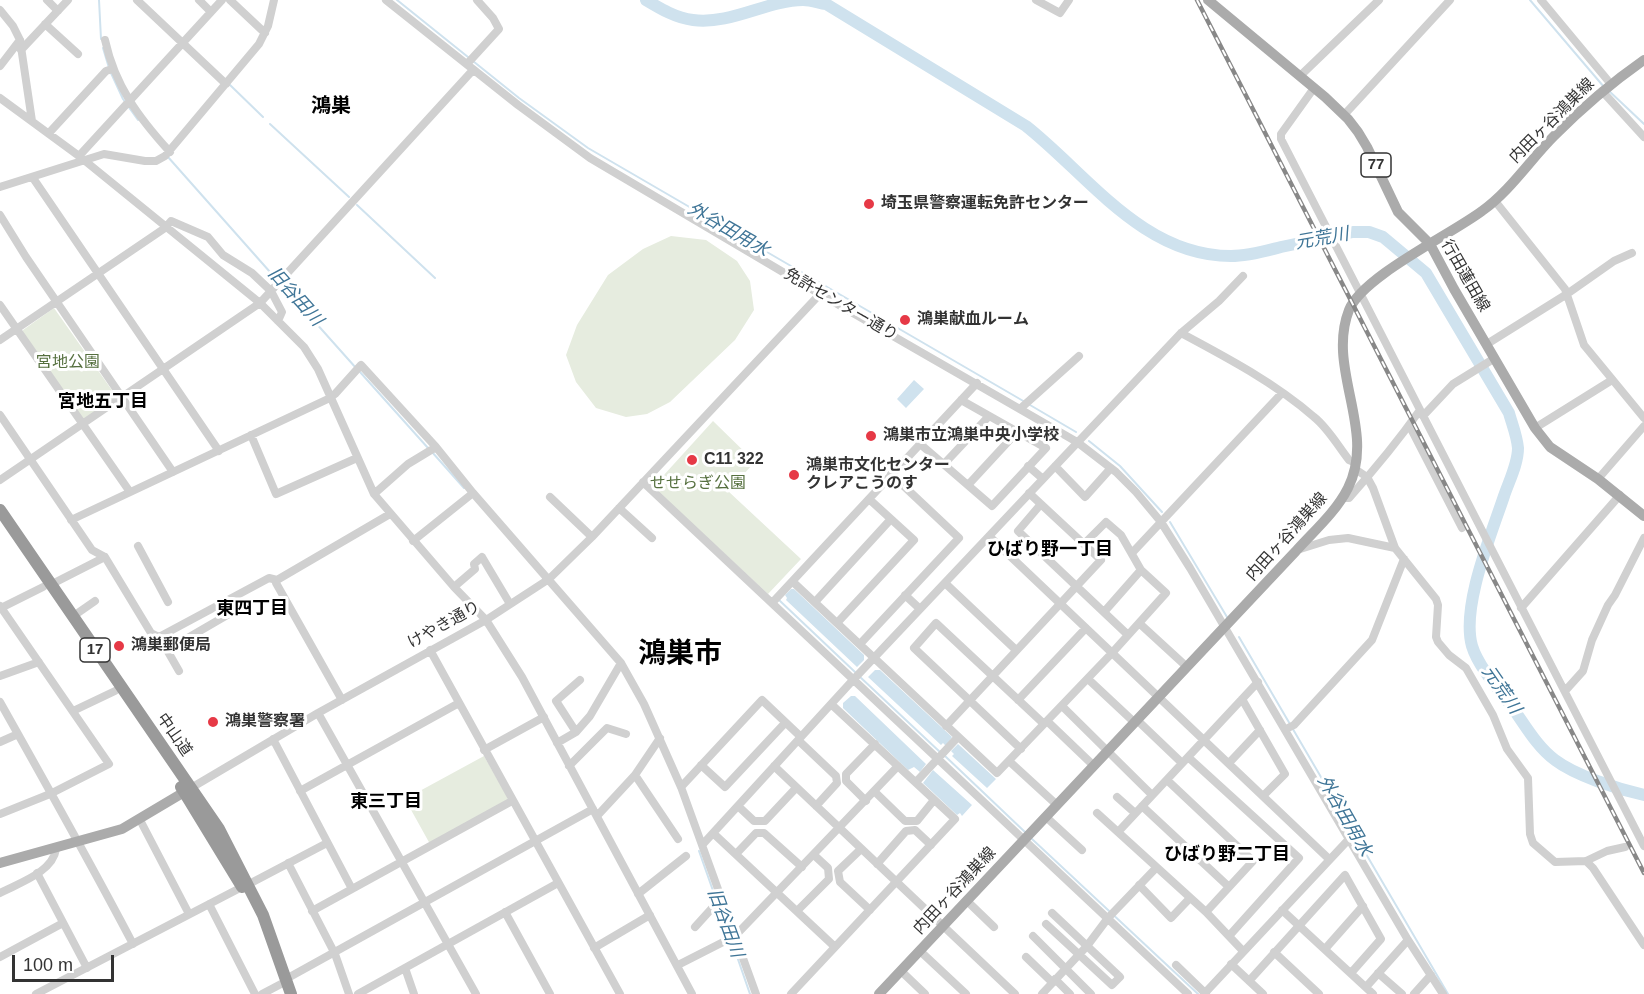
<!DOCTYPE html>
<html>
<head>
<meta charset="utf-8">
<style>
	body { margin:0 }
	#map { position:relative; width:1644px; height:994px; overflow:hidden; background:#fff; font-family:Arial,sans-serif }
	canvas { display:block }
	.scale { position:absolute; left:12px; top:955px; width:102px; height:27px; box-sizing:border-box; border:3px solid #333; border-top:0; padding-left:8px; font-size:18px; line-height:21px; white-space:nowrap; color:#333; -webkit-text-stroke:4px #fff; paint-order:stroke }
</style>
</head>
<body>
<div id="map">
<canvas width="1644" height="994"></canvas>
<div class="scale">100 m</div>
</div>
<script>
const ctx = document.querySelector('canvas').getContext('2d');
ctx.lineJoin = 'round';
function fill(path, color) {
  ctx.fillStyle = color;
  ctx.fill(path, 'evenodd');
}
function strokePath(path, color, width, dash) {
  ctx.strokeStyle = color;
  ctx.lineWidth = width;
  ctx.lineCap = dash ? 'butt' : 'round';
  ctx.setLineDash(dash || []);
  ctx.stroke(path);
}
function write(font, color, halo, rows, align = 'center') {
  ctx.font = font + ' Arial,"Noto Sans JP",sans-serif';
  ctx.lineWidth = 6;
  ctx.setLineDash([]);
  ctx.textBaseline = 'middle';
  ctx.strokeStyle = halo;
  ctx.fillStyle = color;
  for (const [text, x, y, turn = 0] of rows) {
    ctx.save();
    ctx.translate(x, y);
    ctx.rotate((+turn || 0) * Math.PI / 180);
    ctx.textAlign = isNaN(turn) ? turn : align;
    if (halo) ctx.strokeText(text, 0, 0);
    ctx.fillText(text, 0, 0);
    ctx.restore();
  }
}
fill(new Path2D(`
	M671,236L706,240L737,261L750,281L754,310L735,340L670,402L647,414L626,417L596,408L576,382L566,355L577,325L608,275L643,249Z
	M54,308L116,396L115,399L83,420L23,333V330Z
	M713,421L755,462L728,491L801,559L768,594L653,487Z
	M484,756L508,798L507,800L430,844L405,799Z`), '#e6ecdf');
fill(new Path2D(`
	M914,380L924,389L906,408L897,399Z
	M791,589H794L864,655V660L857,667L786,600L787,598L785,595Z
	M875,670H880L952,737L946,746L943,743L941,745L868,677Z
	M851,696H855L926,764L920,772L914,767L908,770L843,708V703Z
	M958,744L996,779L987,788L952,756L954,754L951,751Z
	M933,770L972,805L962,816L960,813L957,815L923,783Z`), '#cfe2ee');
strokePath(new Path2D(`
	M99,0L101,39
	M397,0L519,98L588,148L1025,402
	M1530,0L1604,87
	M103,48L109,68
	M111,73L123,99L138,120
	M229,84L263,117
	M1608,90L1644,124
	M270,124L349,197
	M168,157L278,281
	M357,205L435,278
	M282,285L356,368
	M360,372L428,448
	M1030,405L1076,432
	M1089,441L1120,466L1162,512
	M432,452L464,488
	M1170,522L1227,617
	M779,600L855,672
	M1239,637L1448,994
	M859,676L941,753
	M945,756L1026,833
	M1032,839L1198,994
	M699,851L717,902
	M719,908L730,936
	M732,942L750,994`), '#cfe2ee', 2);
strokePath(new Path2D(`
	M646,0C661,9 676,18 693,20C731,25 768,0 803,0C811,0 819,3 826,4L1026,126C1088,175 1143,256 1231,256C1248,256 1265,251 1281,247C1305,242 1329,237 1353,232H1369L1383,237L1426,273L1509,413C1512,424 1517,436 1518,448C1518,464 1509,481 1504,496C1491,535 1461,607 1472,646C1478,666 1499,690 1512,707C1525,725 1537,747 1555,760C1576,776 1618,789 1644,795`), '#cfe2ee', 12);
strokePath(new Path2D(`
	M47,0L58,11
	M137,0L226,84
	M199,0L211,12
	M230,0L265,33
	M386,0L518,105L590,158L820,294L1077,442L1116,472L1136,492L1161,522L1190,568L1408,940L1443,994
	M1036,0L1060,13L1069,0
	M1541,0L1610,83
	M0,10L13,26L20,40L32,121
	M45,24L78,54
	M105,40C115,86 139,118 170,152
	M21,50L68,0
	M467,64L499,29L493,18L477,0
	M0,66L20,40
	M1300,76L1379,0
	M1314,88L1281,134V139L1644,846
	M1602,91L1644,137
	M0,98L79,156L260,303L304,347L318,369L374,494L454,587L486,620L522,677L692,994
	M1344,115L1450,0
	M49,133L106,71L112,69
	M79,156L222,0
	M33,178L219,451
	M0,187L104,154L145,161H156L165,156L259,44L268,26L274,0
	M1495,201L1565,289L1584,345L1644,418
	M0,215L26,257L173,472
	M0,305L130,492
	M1181,333C1226,357 1275,383 1314,417C1328,428 1338,446 1349,460L1356,463
	M0,340L165,228L171,221L208,237L223,255L252,273L271,291L282,312L278,321
	M1487,344L1567,294L1614,261L1632,253
	M1021,408L1079,356
	M0,415L92,550L105,557L151,633L159,637L269,578L277,580L390,514
	M1423,416L1453,384L1495,358
	M1409,425L1462,528
	M1535,428L1612,380
	M251,435L276,494L357,458
	M919,443L992,506L1046,448L961,400
	M944,464L989,416
	M1028,466L1043,479
	M1055,466L1085,497L1111,468
	M1355,469L1367,477L1373,488L1395,548L1436,599L1438,605L1436,637L1438,642L1449,655L1466,668L1493,715L1507,749L1528,778L1530,834L1533,843L1555,862L1586,861L1607,851L1625,847
	M1598,479L1644,426
	M0,480L260,303L473,70
	M643,482L1188,994
	M968,485L1017,432
	M374,494L408,464L436,447L473,493L621,663L644,704L681,787L756,994
	M550,497L592,537
	M1343,498H1349C1374,470 1398,441 1420,410
	M1041,504L1018,531L1128,635
	M619,508L652,538
	M71,520L330,398L335,394L361,365L436,447
	M989,536L1329,859
	M413,541L473,493
	M138,546L168,602
	M1297,550L1329,540L1348,538L1395,548
	M1132,553L1282,393
	M277,580L276,583L342,700
	M793,582L997,773L1112,653L1166,593L1141,570L1121,535L1106,522L1084,544
	M945,583L1016,650
	M50,585L105,557
	M454,587L475,569L474,564L482,557L510,604
	M905,595L920,609
	M815,602L891,519
	M772,603L977,383
	M0,606L109,764L50,794L0,814
	M1,608L43,587
	M1521,608L1620,495
	M1104,612L1141,570
	M72,617L95,601
	M837,623L914,540L869,499
	M1139,623L1187,667
	M860,644L959,538L891,474
	M430,650L620,994
	M179,671L167,650L241,607
	M0,676L39,662
	M1088,679L1134,722
	M1565,691L1583,671L1592,640L1608,605L1615,595L1644,538
	M1242,699L1285,774L1263,796
	M1018,700L1086,628
	M0,702C45,782 90,862 133,944
	M1062,706L1152,795
	M73,711L115,691
	M318,713L476,994
	M1137,720L1182,763
	M1047,721L1094,766
	M946,726L1101,560L1029,493
	M1286,729L1294,725L1372,640L1404,559
	M576,732L556,701L580,680
	M273,739L352,889
	M798,740L836,776L837,783L816,806
	M0,742L18,734
	M557,743L576,732L590,716L621,663
	M1021,749L914,648L936,623L1044,724
	M484,750L544,717
	M1188,757L1299,858L1229,936
	M1009,761L1057,805
	M1229,763L1260,730
	M701,765L725,787L785,723
	M569,766L607,728L626,734
	M774,766L1015,994
	M635,775L678,839
	M1167,780L1253,861L1206,912
	M916,782L958,737
	M681,787L762,700L801,737
	M191,788L318,713L486,620L549,579L592,537L820,294
	M300,791L459,703
	M874,791L905,821H917L934,800
	M1117,797L1135,813
	M866,801L846,781V774L875,744
	M738,806L754,821H765L796,788
	M1142,806L1229,887
	M1097,813L1206,912L1243,951
	M597,816L635,775L660,738
	M1046,817L1082,850
	M140,820L189,914
	M1118,832L1258,682
	M713,833L835,947
	M703,844L853,680L1181,333L1219,301L1243,276
	M861,849L838,871L840,882L870,910
	M736,854L756,833H764L802,867
	M1586,861L1593,868L1644,945
	M288,863L335,954L349,994
	M877,864L906,831L915,830L931,845
	M37,873L87,968
	M249,884L327,843
	M1139,885L1171,918L1190,898
	M0,893C19,883 53,872 56,849
	M638,894L686,856
	M967,901L994,927
	M209,904L255,994
	M1282,910L1373,994
	M312,911L512,801
	M797,911L829,879L828,868L814,855
	M505,912L550,994
	M1046,924L1112,985L1120,977L1052,913
	M695,927L714,906L723,902
	M1033,936L1091,994
	M594,948L650,915
	M1325,949L1363,906
	M920,951L966,994
	M1274,952L1319,994
	M0,957L63,923
	M1026,957L1052,982
	M1231,964L1263,994
	M678,965L735,936L898,766
	M1176,965L1206,994
	M405,968L414,994
	M901,971L925,994
	M1378,973L1402,994
	M286,979L593,809
	M1055,979L1070,994
	M1249,981L1345,875L1381,939L1351,973
	M1366,987L1408,940
	M36,994L242,887
	M262,994L281,984
	M358,994L558,883
	M791,994L955,819L831,704
	M1042,994L1087,946L1108,918L1156,868
	M1204,994L1350,838
	M1414,994L1431,975`), '#d0d0d0', 8);
strokePath(new Path2D(`
	M1208,0L1325,97L1348,119L1358,132L1367,147L1398,212L1430,244L1454,289L1535,428L1550,447L1598,479L1644,516
	M0,863L122,829L191,788
	M879,994L1296,551C1314,531 1336,512 1348,488C1377,430 1326,369 1349,310C1363,276 1450,235 1482,211C1510,191 1530,160 1554,136C1582,108 1611,83 1644,60`), '#ababab', 10);
strokePath(new Path2D(`
	M0,510L219,829L263,915L291,994
	M181,787L242,887`), '#9a9a9a', 12);
const rail = new Path2D(`
	M1197,0L1644,873`);
strokePath(rail, '#888', 4.5);
strokePath(rail, '#fff', 2, [7]);
for (const [x, y, r, color] of [
	[869,204,6,"#e63946"],
	[905,320,6,"#e63946"],
	[871,436,6,"#e63946"],
	[692,460,6,"#e63946"],
	[794,475,6,"#e63946"],
	[119,646,6,"#e63946"],
	[213,722,6,"#e63946"]
]) {
  const dot = new Path2D();
  dot.arc(x, y, r, 0, 2 * Math.PI);
  ctx.fillStyle = color;
  ctx.fill(dot);
  strokePath(dot, '#fff', 2);
}
for (const [x, y, w] of [
	[1376,165,30],
	[95,650,30]
]) {
  const box = new Path2D();
  box.roundRect(x - w / 2, y - 12, w, 24, 4.5);
  ctx.fillStyle = '#fff';
  ctx.fill(box);
  strokePath(box, '#333', 1.5);
}
write('bold 15px', '#333', null, [
	["77",1376,165],
	["17",95,650]
]);
write('16px', '#333', '#fff', [
	["内田ヶ谷鴻巣線",1552,121,-45],
	["行田蓮田線",1465,276,60],
	["免許センター通り",841,305,30],
	["内田ヶ谷鴻巣線",1287,537,-48],
	["けやき通り",444,625,-29],
	["中山道",174,735,55],
	["内田ヶ谷鴻巣線",955,891,-47]
]);
write('bold 16px', '#333', '#fff', [
	["埼玉県警察運転免許センター",881,204],
	["鴻巣献血ルーム",917,320],
	["鴻巣市立鴻巣中央小学校",883,436],
	["C11 322",704,460],
	["鴻巣市文化センター",806,466],
	["クレアこうのす",806,484],
	["鴻巣郵便局",131,646],
	["鴻巣警察署",225,722]
], 'left');
write('16px', '#56703f', '#fff', [
	["宮地公園",68,363],
	["せせらぎ公園",698,484]
]);
write('italic 18px', '#3f7597', '#fff', [
	["外谷田用水",728,230,30],
	["元荒川",1322,239,-10],
	["旧谷田川",295,297,48],
	["元荒川",1501,690,55],
	["外谷田用水",1344,816,60],
	["旧谷田川",725,923,70]
]);
write('bold 18px', '#000', '#fff', [
	["宮地五丁目",103,402],
	["ひばり野一丁目",1050,550],
	["東四丁目",252,609],
	["東三丁目",386,802],
	["ひばり野二丁目",1227,855]
]);
write('bold 20px', '#000', '#fff', [
	["鴻巣",331,106]
]);
write('bold 28px', '#000', '#fff', [
	["鴻巣市",680,654]
]);
</script>
</body>
</html>
